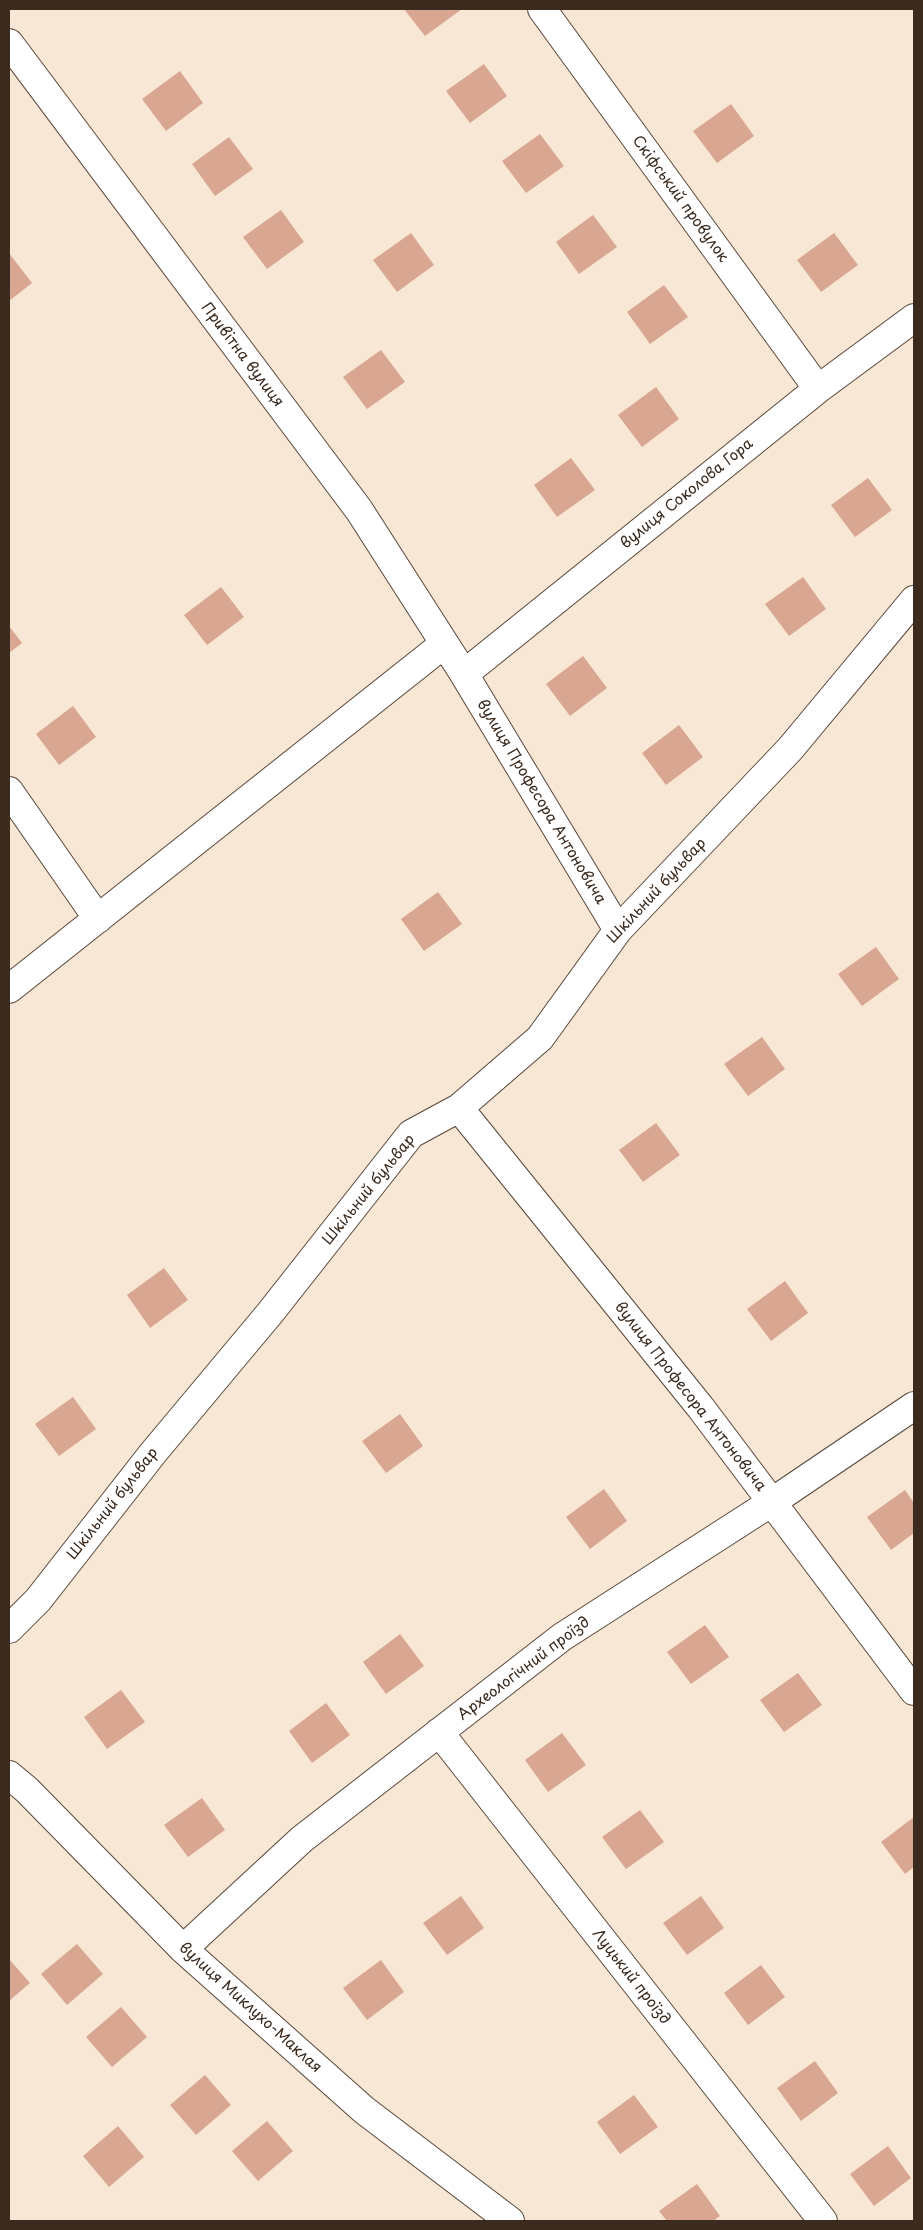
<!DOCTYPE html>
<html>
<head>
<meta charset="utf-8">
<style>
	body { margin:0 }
	#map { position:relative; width:923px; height:2230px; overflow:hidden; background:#f8e7d4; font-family:"Playpen Sans",sans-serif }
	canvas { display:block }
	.frame { position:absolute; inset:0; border:10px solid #3b2a1e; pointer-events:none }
</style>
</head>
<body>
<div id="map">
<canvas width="923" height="2230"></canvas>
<div class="frame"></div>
</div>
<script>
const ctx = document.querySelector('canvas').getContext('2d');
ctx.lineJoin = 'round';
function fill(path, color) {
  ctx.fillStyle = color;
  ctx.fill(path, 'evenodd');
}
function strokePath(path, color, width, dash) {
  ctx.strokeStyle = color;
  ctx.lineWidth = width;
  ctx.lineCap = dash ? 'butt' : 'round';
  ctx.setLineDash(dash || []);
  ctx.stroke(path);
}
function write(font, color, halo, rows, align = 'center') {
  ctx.font = font + ' "Playpen Sans",sans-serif';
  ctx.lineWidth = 4.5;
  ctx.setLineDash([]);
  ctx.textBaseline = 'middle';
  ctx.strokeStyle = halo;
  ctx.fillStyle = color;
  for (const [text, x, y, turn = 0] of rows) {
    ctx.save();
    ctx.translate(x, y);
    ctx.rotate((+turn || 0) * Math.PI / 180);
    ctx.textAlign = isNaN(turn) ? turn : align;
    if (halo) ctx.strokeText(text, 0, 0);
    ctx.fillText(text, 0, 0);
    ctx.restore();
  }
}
fill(new Path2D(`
	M404,9H462L425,36Z
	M484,64L507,96L470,123L446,91Z
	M180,71L203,103L166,131L142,99Z
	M731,104L754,136L717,163L693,131Z
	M540,134L564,166L526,193L502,161Z
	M229,137L253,169L215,196L192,164Z
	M281,210L304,242L267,269L243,237Z
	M593,215L617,247L579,274L556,242Z
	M411,233L434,265L397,292L373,260Z
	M834,233L858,265L821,292L797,260Z
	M9,253L32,283L9,301Z
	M664,285L688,317L650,344L627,312Z
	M381,350L405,382L367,409L343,377Z
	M656,387L679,419L642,447L618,415Z
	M571,458L595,490L557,517L534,485Z
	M868,478L892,510L855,537L831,505Z
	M803,577L826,609L789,636L765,604Z
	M221,587L244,617L207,645L184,615Z
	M9,626L22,643L9,653Z
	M583,656L607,688L570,716L546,684Z
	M73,706L96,737L59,765L36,734Z
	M679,725L703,757L666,785L642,753Z
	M438,892L462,924L424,951L401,919Z
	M876,947L899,979L862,1006L838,974Z
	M762,1037L785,1069L748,1096L724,1064Z
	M656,1123L680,1155L643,1182L619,1150Z
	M164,1268L188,1300L150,1328L127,1295Z
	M785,1281L808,1313L771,1341L747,1309Z
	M73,1397L96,1429L59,1456L35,1424Z
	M400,1414L423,1446L386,1473L362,1441Z
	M604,1489L627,1521L590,1549L566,1517Z
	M905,1490L914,1503V1533L891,1550L867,1517Z
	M705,1625L729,1657L691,1684L667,1652Z
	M400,1634L424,1666L386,1694L363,1662Z
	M798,1673L822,1705L784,1732L760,1700Z
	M121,1690L145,1722L107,1749L84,1717Z
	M326,1703L350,1735L312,1763L289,1731Z
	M562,1733L586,1765L548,1792L525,1760Z
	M202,1798L225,1830L188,1857L164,1825Z
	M640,1810L664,1842L626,1869L602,1837Z
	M914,1817V1867L905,1874L881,1842Z
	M461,1896L484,1928L447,1955L423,1923Z
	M701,1896L724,1928L687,1955L663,1923Z
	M77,1944L103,1974L67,2005L41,1974Z
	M9,1959L30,1983L9,2001Z
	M381,1960L404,1992L367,2020L343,1988Z
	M761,1965L785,1997L748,2025L724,1993Z
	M121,2007L147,2037L112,2067L86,2037Z
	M815,2061L838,2093L801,2121L777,2088Z
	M205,2075L231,2105L196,2135L170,2105Z
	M634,2095L658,2127L620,2154L597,2122Z
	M267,2121L293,2151L258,2181L232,2151Z
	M118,2126L144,2157L109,2187L83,2156Z
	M888,2146L911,2178L874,2206L850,2174Z
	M697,2184L720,2216L713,2221H667L659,2211Z`), '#d8a691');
const minor = new Path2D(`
	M542,9L818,389
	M9,43L359,510L464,674L618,930
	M464,674L818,389L914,318
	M9,791L98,919
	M9,989L444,644
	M459,1108L701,1408L914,1691
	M9,1629L38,1600L153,1453L270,1313L411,1134L459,1108L540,1038L618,930L790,749L914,600
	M439,1732L823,2221
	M9,1775L27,1790L183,1949L364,2110L510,2221
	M183,1949L302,1839L562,1637L772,1502L914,1406`);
strokePath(minor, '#574639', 30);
strokePath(minor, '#fff', 28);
write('15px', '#3b2a1e', '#fff', [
	["Скіфський провулок",680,199,54],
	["Привітна вулиця",242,355,53],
	["вулиця Соколова Гора",687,494,-39],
	["вулиця Професора Антоновича",541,802,59],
	["Шкільний бульвар",657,891,-47],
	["Шкільний бульвар",369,1190,-51],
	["вулиця Професора Антоновича",690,1397,52],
	["Шкільний бульвар",113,1504,-52],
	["Археологічний проїзд",524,1669,-37],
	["Луцький проїзд",631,1977,52],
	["вулиця Миклухо-Маклая",250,2008,42]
]);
</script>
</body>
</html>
